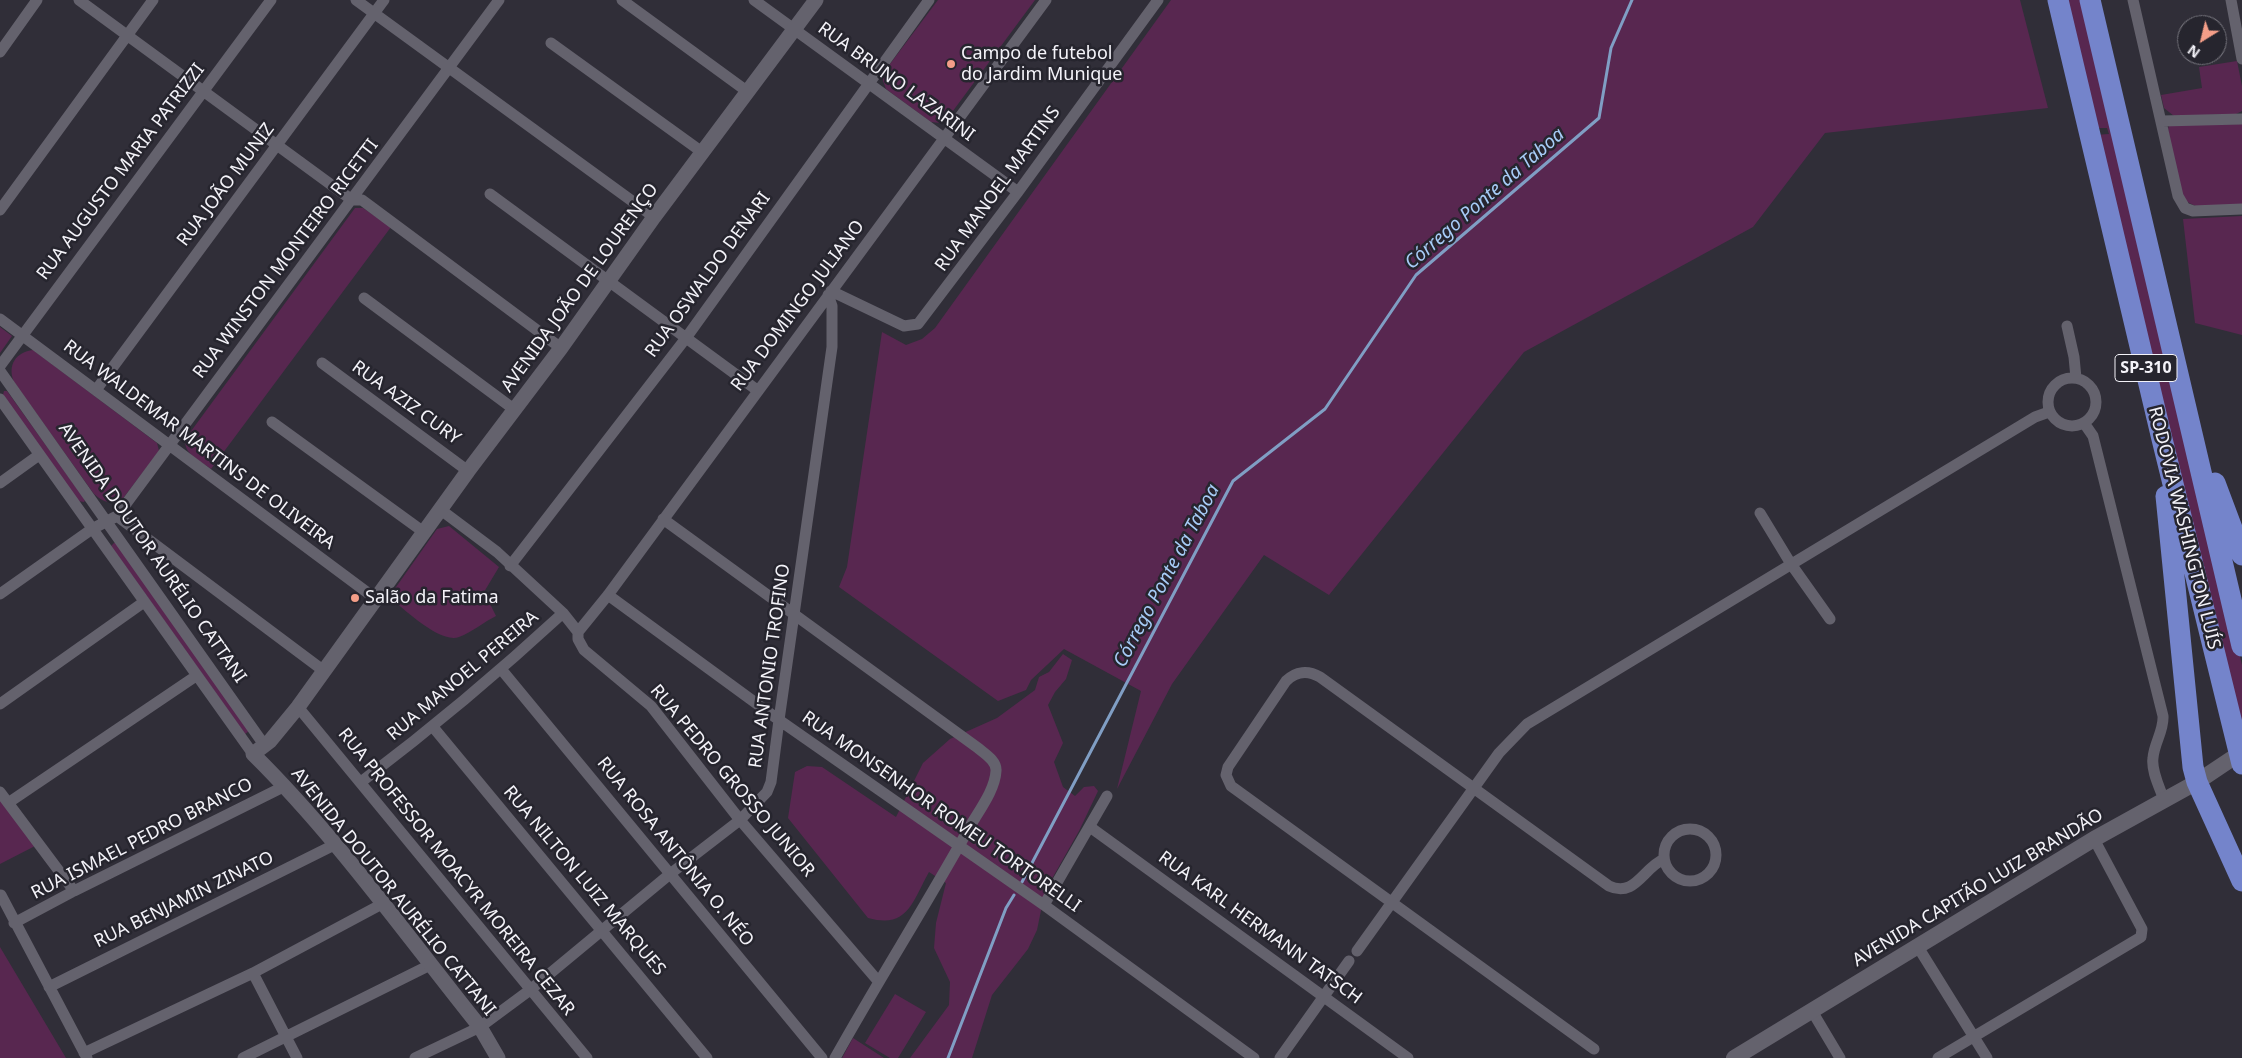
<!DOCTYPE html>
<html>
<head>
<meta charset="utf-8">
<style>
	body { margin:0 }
	#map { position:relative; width:2242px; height:1058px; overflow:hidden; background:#302e38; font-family:"Noto Sans",sans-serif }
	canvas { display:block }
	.north { position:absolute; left:2177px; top:15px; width:50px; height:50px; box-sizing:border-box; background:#26252e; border:1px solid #78777f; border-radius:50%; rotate:216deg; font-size:14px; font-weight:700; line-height:20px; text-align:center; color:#f4f3f9 }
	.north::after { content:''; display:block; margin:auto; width:18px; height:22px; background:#f49e88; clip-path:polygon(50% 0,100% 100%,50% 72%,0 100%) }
</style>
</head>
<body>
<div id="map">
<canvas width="2242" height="1058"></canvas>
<div class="north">N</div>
</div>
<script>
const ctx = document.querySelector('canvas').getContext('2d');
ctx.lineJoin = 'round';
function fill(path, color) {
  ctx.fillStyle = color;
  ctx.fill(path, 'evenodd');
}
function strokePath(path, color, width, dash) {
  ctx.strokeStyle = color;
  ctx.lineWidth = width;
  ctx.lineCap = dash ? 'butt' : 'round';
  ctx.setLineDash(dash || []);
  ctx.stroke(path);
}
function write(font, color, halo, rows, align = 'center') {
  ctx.font = font + ' "Noto Sans",sans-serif';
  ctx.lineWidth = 5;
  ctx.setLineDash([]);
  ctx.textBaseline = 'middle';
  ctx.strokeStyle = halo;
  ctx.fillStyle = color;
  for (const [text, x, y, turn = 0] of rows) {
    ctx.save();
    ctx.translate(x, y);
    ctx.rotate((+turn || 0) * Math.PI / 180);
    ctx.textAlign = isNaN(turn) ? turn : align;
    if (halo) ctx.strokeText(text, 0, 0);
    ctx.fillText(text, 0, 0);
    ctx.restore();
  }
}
fill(new Path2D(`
	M938,0H1035L947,119L940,123L931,122L886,89L883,81L884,72Z
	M1171,0H2020L2048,108L1825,133L1753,227L1524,352L1329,595L1264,555L1172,684L1117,789L1141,691L1064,649L1031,680L1026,690L998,701L839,587L847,567L882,332L906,345L922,339L935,328Z
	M2064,0H2084L2242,665V735L2095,135L2109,134L2107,128H2096Z
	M2237,61L2242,86V111L2236,114L2174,116L2164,108L2161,95L2202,88L2199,67Z
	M2242,124V204C2220,206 2194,215 2180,194L2168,129L2169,125Z
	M355,208H363L391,227L211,469C201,461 181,453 186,438Z
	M2242,216V335L2195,323L2183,219Z
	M0,327L12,336L0,353Z
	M33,350L157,443L159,451L121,501C110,505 102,501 94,494L14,382C7,365 16,352 33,350Z
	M4,391H7L85,500L84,502L78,501L3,395Z
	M449,526L499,567L484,592L496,616C484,622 472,632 459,637C440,644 403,608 389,597L437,529Z
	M114,543H117L249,731L245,734L111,546Z
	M1063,654L1072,660L1066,679L1055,692L1048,705L1063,743L1054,762L1063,787L1075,796L1084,787L1094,786L1098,791L1079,831L1045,891L1037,930L1028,949L992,995L972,1058H910L949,1005L950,982L934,948L936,923L946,883L929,872C912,902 908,929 868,918L788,818L795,772L807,766L822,767L896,817L923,763L950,739L997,718L1035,690L1039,677L1049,672Z
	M0,797L35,846L0,864Z
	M0,947L66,1058H0Z
	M895,994L926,1012L898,1058H890L865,1043Z
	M853,1038L884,1058H842Z`), '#582750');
strokePath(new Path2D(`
	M1022,882L1233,481L1325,409L1416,275L1599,118L1611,48L1632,0
	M948,1058L1006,908L1014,895`), '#809ec4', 3);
strokePath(new Path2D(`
	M79,0L352,200H362L561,348
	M356,0L654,217
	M622,0L748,92
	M754,0L1018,192
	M2133,0L2178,196L2185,208L2193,211L2242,209
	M2231,0L2242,59
	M551,43L702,152
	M0,52L37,0
	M2162,121L2242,119
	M490,194L757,390
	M0,210L153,0
	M831,291L904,326L918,324L1018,192L1158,0
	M364,298L515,410
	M0,319L376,599
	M2067,326L2074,357L2076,378
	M322,363L468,471
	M0,366L271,0
	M0,371L265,746
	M2048 402a24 24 0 1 1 48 0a24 24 0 1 1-48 0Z
	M96,390L384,0
	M0,399L253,754
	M272,422L425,533
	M2084,423L2093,436L2163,716C2164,731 2154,743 2153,758C2151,771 2160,788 2164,800
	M0,483L39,455
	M441,510L497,552L563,613L578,632
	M1760,513L1791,564L1830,619
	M117,516L324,671
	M663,519L978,748C985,754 997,761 996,771C995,791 977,813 968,830C925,907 878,981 835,1058
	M510,566L686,338L929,0
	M0,594L92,529L117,516L499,0
	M608,595L779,720L1044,905L1254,1058
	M578,632L608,595L1046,0
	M578,632V639L584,650L651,706L740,820L878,981
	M501,669L822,1058
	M0,704L144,602
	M298,707L587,1058
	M433,727L707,1058
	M361,782C431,729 498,673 563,613
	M0,792L74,891
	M8,803L196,676
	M1090,827L1408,1058
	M1664 855a26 26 0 1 1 52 0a26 26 0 1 1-52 0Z
	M1,895L87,1058
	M1044,905L1107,796
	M14,923L74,891L285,786
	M1918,947L1987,1058
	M1357,951L1499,753L1527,724L2035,417L2049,412
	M253,973L297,1058
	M49,987L334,845
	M1812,1011L1840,1058
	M1594,1049L1231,786L1226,775L1228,767L1286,681C1296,671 1308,670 1320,677L1609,886C1635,898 1643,868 1664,859
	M84,1053L253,973L382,904
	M243,1058L430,965
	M415,1058L480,1027L530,990L670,874L740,820L767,792L771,782L779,720L832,347V306L828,295
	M1280,1058L1349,961
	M1938,1058L2141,937L2142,929L2094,839`), '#64626d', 11);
strokePath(new Path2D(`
	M498,1058L480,1027C406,935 337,837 253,754L270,741L298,707L468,471L561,348L654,217L816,0`), '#64626d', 15);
strokePath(new Path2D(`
	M1734,1058L2094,839L2197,782L2242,752`), '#64626d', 16);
strokePath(new Path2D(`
	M2058,0L2162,439L2242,764
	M2090,0L2242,646
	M2215,483L2242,555
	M2166,496L2193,767L2197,782L2242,881`), '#7484cb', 21);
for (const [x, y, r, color] of [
	[951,64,5,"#f49e88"],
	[355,598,5,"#f49e88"]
]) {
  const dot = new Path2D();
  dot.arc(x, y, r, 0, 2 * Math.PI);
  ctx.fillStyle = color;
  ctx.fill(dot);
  strokePath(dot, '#26252e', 2);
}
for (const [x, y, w] of [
	[2146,368,62]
]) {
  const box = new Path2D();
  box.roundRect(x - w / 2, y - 13.5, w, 27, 4);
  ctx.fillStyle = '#26252e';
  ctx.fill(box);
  strokePath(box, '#f4f3f9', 1);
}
write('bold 16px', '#f4f3f9', null, [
	["SP-310",2146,368]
]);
write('18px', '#f4f3f9', '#26252e', [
	["Campo de futebol",961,54],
	["do Jardim Munique",961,75],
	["Salão da Fatima",365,598]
], 'left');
write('18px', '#f4f3f9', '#26252e', [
	["RUA BRUNO LAZARINI",896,82,36],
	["RUA AUGUSTO MARIA PATRIZZI",121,172,-53],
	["RUA JOÃO MUNIZ",226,185,-53],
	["RUA MANOEL MARTINS",998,189,-54],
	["RUA WINSTON MONTEIRO RICETTI",286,259,-53],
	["RUA OSWALDO DENARI",708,275,-54],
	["AVENIDA JOÃO DE LOURENÇO",580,288,-54],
	["RUA DOMINGO JULIANO",798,306,-53],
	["RUA AZIZ CURY",406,403,36],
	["RUA WALDEMAR MARTINS DE OLIVEIRA",199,445,37],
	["RODOVIA WASHINGTON LUÍS",2184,528,76],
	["AVENIDA DOUTOR AURÉLIO CATTANI",152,553,55],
	["RUA ANTONIO TROFINO",770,666,-82],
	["RUA MANOEL PEREIRA",463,676,-40],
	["RUA PEDRO GROSSO JUNIOR",732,781,50],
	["RUA MONSENHOR ROMEU TORTORELLI",941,812,35],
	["RUA ISMAEL PEDRO BRANCO",142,839,-27],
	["RUA ROSA ANTÔNIA O. NÉO",675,852,51],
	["RUA PROFESSOR MOACYR MOREIRA CEZAR",456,872,51],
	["RUA NILTON LUIZ MARQUES",584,881,50],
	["AVENIDA CAPITÃO LUIZ BRANDÃO",1978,888,-31],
	["AVENIDA DOUTOR AURÉLIO CATTANI",393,892,51],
	["RUA BENJAMIN ZINATO",184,900,-26],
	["RUA KARL HERMANN TATSCH",1260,928,36]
]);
write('italic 19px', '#a7ccf7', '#26252e', [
	["Córrego Ponte da Taboa",1485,199,-41],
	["Córrego Ponte da Taboa",1167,576,-62]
]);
</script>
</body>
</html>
